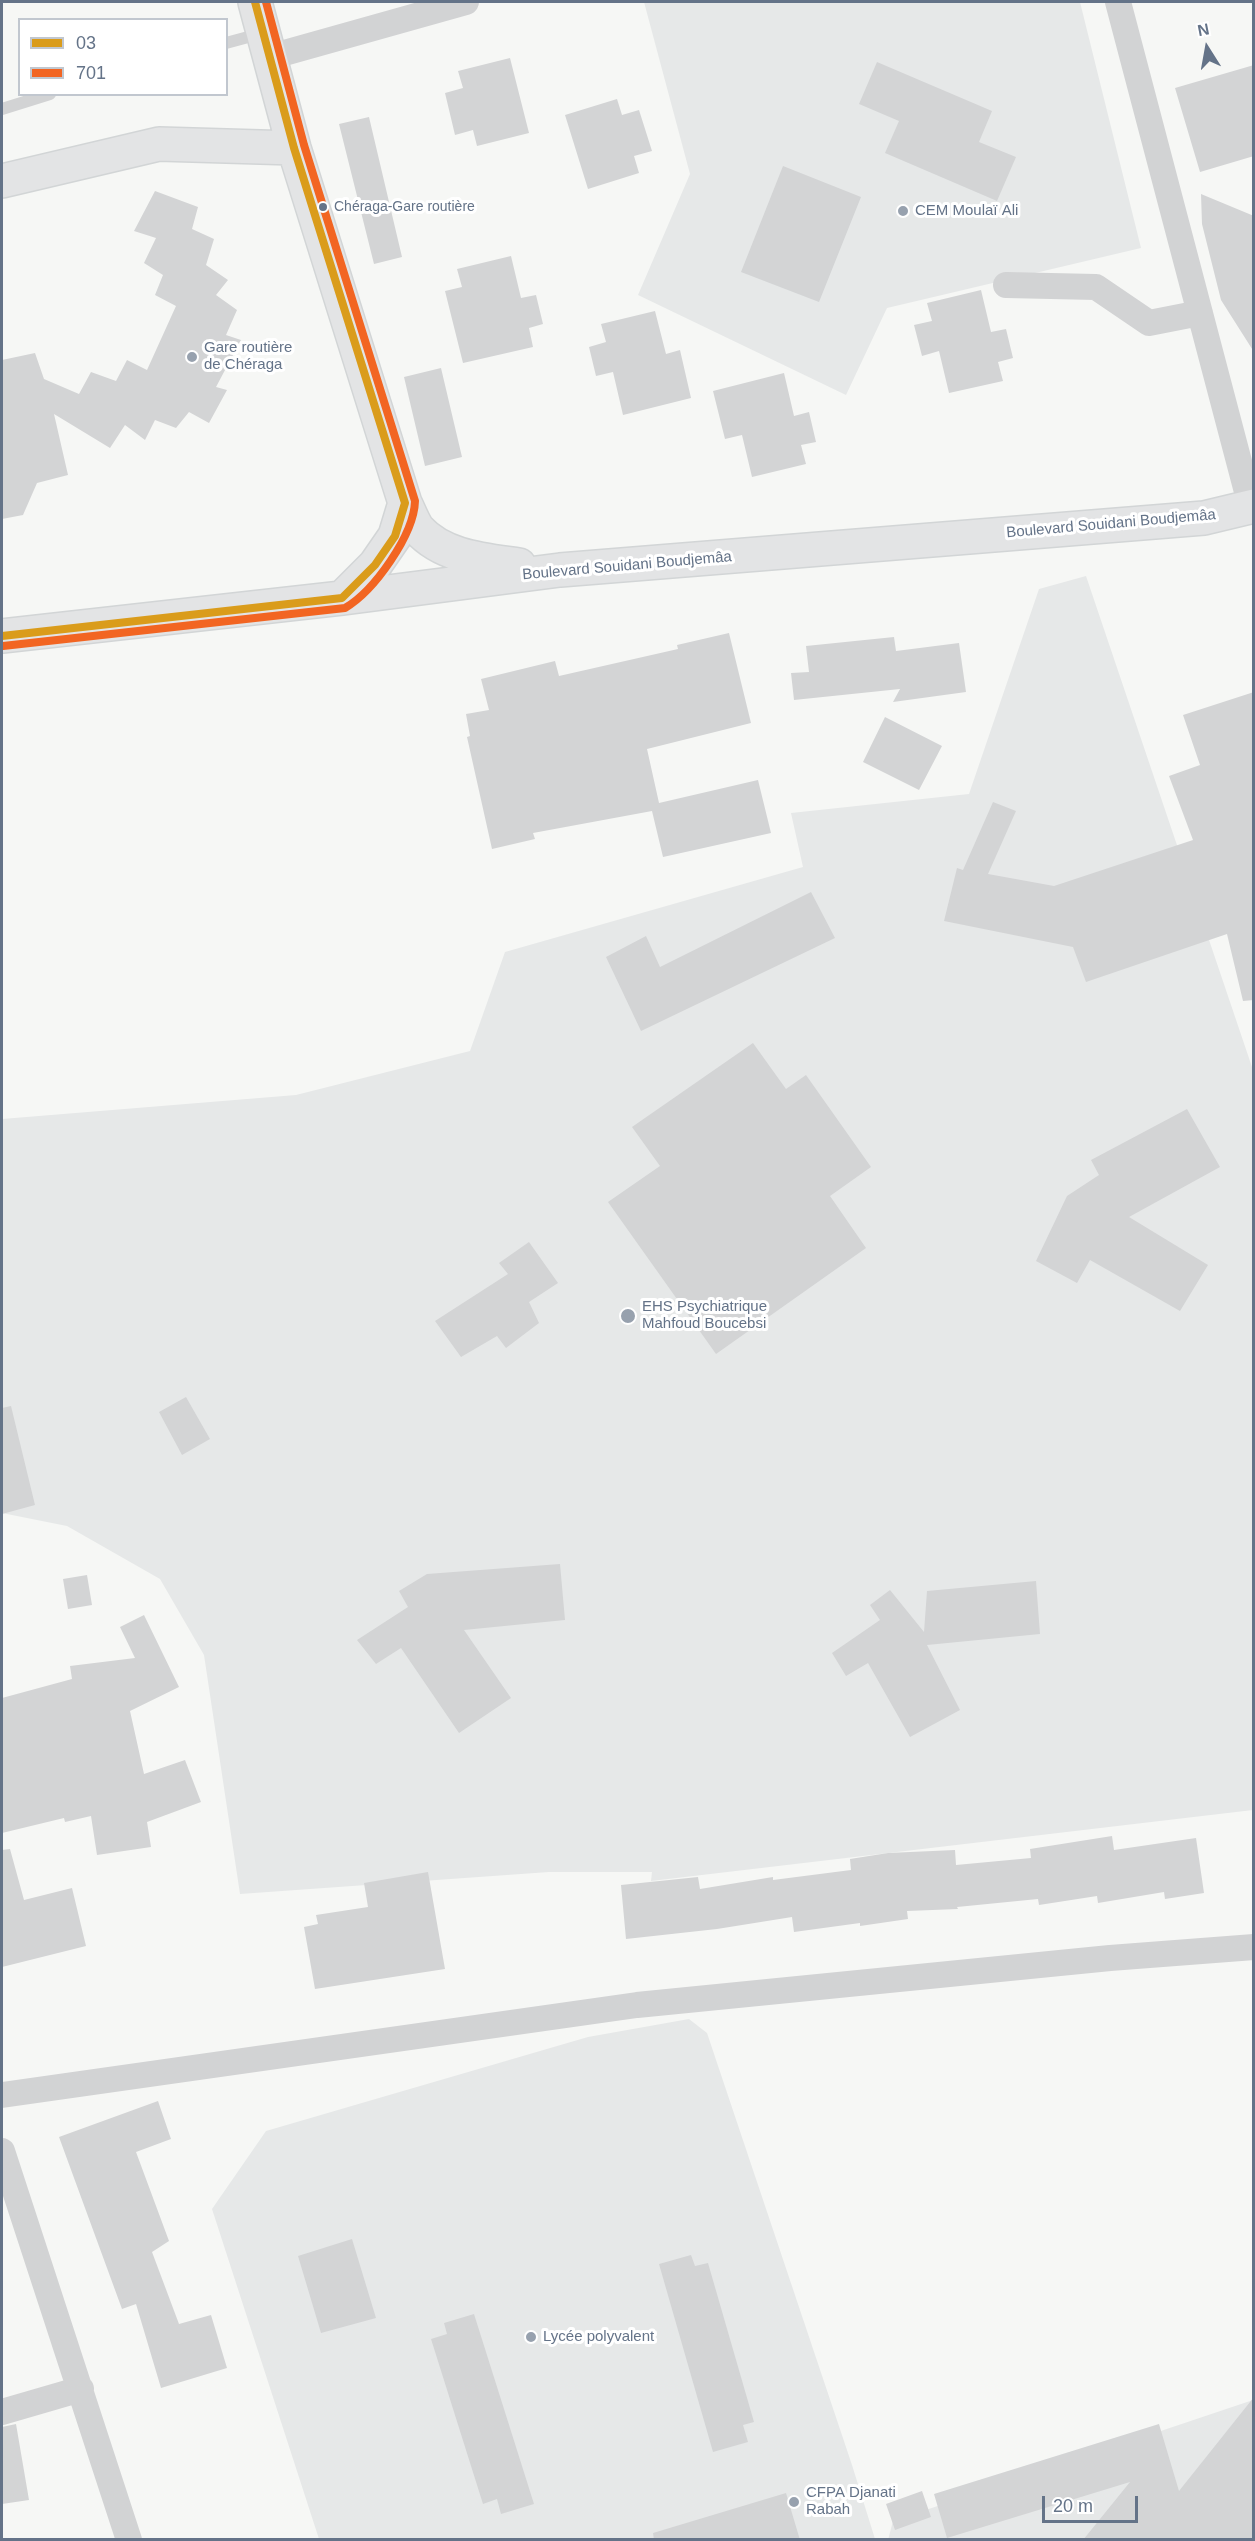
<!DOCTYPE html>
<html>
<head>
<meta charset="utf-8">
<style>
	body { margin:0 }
	#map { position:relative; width:1255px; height:2541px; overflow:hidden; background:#f6f7f5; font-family:Arial,sans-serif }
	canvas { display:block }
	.frame { position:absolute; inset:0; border:3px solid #647388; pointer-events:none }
	.legend { position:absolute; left:18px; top:18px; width:210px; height:78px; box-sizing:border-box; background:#fff; border:2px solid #c1c7cf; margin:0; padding:8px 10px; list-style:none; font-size:18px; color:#647388 }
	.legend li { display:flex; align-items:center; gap:12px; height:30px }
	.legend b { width:30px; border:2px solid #c1c7cf }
	.north { position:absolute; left:1177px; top:18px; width:60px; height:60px; -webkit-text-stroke:4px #fff; paint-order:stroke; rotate:349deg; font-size:16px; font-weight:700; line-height:24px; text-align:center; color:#647388 }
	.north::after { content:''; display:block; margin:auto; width:21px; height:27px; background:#647388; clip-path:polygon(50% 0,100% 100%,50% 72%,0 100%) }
	.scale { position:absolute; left:1042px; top:2496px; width:96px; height:27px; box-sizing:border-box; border:3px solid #647388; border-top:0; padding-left:8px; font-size:18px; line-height:21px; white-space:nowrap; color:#647388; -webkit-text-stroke:4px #fff; paint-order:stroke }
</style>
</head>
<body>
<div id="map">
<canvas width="1255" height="2541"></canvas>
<div class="frame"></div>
<ul class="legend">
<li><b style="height:8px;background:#da9c1b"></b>03</li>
<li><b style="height:8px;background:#f26522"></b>701</li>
</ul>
<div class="north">N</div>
<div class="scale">20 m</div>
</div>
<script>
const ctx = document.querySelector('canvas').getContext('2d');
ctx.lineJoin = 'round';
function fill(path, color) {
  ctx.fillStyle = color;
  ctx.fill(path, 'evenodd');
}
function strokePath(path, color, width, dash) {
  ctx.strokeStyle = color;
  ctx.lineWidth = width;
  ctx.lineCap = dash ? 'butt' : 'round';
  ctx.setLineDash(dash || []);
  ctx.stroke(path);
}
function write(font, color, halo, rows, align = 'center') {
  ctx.font = font + ' Arial,sans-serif';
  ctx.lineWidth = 6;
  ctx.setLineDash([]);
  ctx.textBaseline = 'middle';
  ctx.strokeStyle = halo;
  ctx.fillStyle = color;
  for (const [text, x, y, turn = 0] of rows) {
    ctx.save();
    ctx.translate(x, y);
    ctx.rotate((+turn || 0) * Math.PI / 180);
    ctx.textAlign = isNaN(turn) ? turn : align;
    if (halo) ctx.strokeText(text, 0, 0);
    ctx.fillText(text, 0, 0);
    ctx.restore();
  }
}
fill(new Path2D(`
	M644,2H1080L1141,248L887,308L846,395L638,295L690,174Z
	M1086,576L1253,1070V1810L651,1881L652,1872H549L240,1894L204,1655L160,1579L67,1526L2,1513V1119L296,1095L470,1051L505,952L803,867L791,813L969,794L1039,589Z
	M689,2019L707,2033L852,2465L875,2539H319L212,2209L266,2131L588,2037Z
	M1253,2400V2539L888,2540L893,2521Z`), '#e6e8e8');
fill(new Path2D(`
	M510,58L529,133L477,146L473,130L455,135L445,93L463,88L458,71Z
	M877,62L992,111L979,142L1016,157L997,201L885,153L899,121L859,104Z
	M1254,65V156L1200,172L1175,88Z
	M617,99L622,115L639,110L652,151L634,156L639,173L588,189L565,115Z
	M369,117L402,257L374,264L339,124Z
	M783,166L861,197L819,302L741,272Z
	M155,191L198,207L192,229L214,239L206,265L228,280L216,295L237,310L226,335L241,340L216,387L227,390L209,423L189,412L176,428L155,420L145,440L125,425L110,448L54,414L68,475L37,483L23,515L2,519V360L35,353L44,379L79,394L91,372L116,381L127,360L147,370L176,306L155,295L163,275L144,263L156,238L134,231Z
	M1201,194L1254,216V352L1221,300L1202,224Z
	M511,256L521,298L536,295L543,324L529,328L533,347L463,363L445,291L462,287L457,269Z
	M981,290L991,332L1006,329L1013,358L998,362L1003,381L949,393L939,351L922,356L914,325L932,321L927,303Z
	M655,311L666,354L680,350L691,398L623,415L613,372L596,376L589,347L606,342L601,324Z
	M441,368L462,457L425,466L404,377Z
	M784,373L794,416L809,412L816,442L801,445L806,464L752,477L742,435L725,439L713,391Z
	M729,633L751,723L647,749L659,803L758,780L771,833L663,857L652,811L533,833L535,839L492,849L467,737L470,736L466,714L489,710L481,679L555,661L559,676L678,649L677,645Z
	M894,637L896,651L959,643L966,692L893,702L900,689L794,700L791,673L809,672L806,646Z
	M1254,692V1000L1243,1001L1227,934L1086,982L1073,947L944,921L957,868L963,870L993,802L1016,811L988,874L1054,886L1193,840L1169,776L1200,765L1183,715Z
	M885,717L942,746L919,790L863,762Z
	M811,892L835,938L641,1031L606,957L646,936L660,967Z
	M753,1043L786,1089L806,1075L871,1167L830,1196L866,1248L716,1354L608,1202L660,1166L632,1127Z
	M1187,1109L1220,1167L1129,1217L1208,1265L1180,1311L1090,1260L1077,1283L1036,1261L1067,1196L1099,1175L1091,1160Z
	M529,1242L558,1283L529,1302L539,1323L506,1348L497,1336L461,1357L435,1321L508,1274L499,1263Z
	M186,1397L210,1439L182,1455L159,1412Z
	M11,1406L35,1505L2,1514V1408Z
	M560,1564L565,1620L464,1630L511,1698L459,1733L401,1648L376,1664L357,1640L408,1607L399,1591L427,1574Z
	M87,1575L92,1605L68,1609L63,1579Z
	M1036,1581L1040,1634L927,1645L960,1710L910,1737L868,1663L846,1676L832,1653L880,1620L870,1605L890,1590L924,1632L927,1591Z
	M144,1615L179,1687L130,1711L144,1774L185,1760L201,1802L147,1822L151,1847L97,1855L91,1816L65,1822L64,1818L2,1833V1698L72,1679L70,1666L135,1658L120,1627Z
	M1112,1836L1114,1850L1196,1838L1204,1893L1165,1899L1164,1892L1098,1903L1097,1896L1039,1905L1038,1899L957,1907L958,1909L907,1911L908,1919L860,1926V1923L794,1932L792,1917L717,1929L626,1939L621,1885L698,1877L700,1889L773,1877V1880L851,1870L850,1859L888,1853L955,1850L956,1865L1031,1858L1030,1849Z
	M10,1849L24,1900L72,1888L86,1946L2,1967V1850Z
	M428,1872L445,1969L315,1989L304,1927L318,1924L316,1915L368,1907L364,1883Z
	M158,2101L171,2139L136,2152L169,2241L152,2252L179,2324L211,2315L227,2368L161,2388L136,2304L122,2309L59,2137Z
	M352,2239L376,2318L321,2333L298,2256Z
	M691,2255L695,2266L708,2263L754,2422L743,2425L748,2442L713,2452L659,2264Z
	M474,2314L534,2504L501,2514L497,2499L483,2504L431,2339L447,2334L444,2323Z
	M1254,2397V2540H1083L1130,2482L947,2538L934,2494L1159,2424L1179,2491Z
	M16,2424L29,2500L2,2504V2427Z
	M922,2491L931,2517L895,2530L886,2504Z
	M786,2493L800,2540H654L653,2533Z`), '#d3d4d5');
const secondary = new Path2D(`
	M255,2L294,148L405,503C409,511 413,522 418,529C443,557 484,560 519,565
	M2,181L159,144L294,148
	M342,598L375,565L395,536L405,503
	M2,636L342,598L560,570L1204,518L1254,506`);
strokePath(secondary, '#d2d5d6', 36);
strokePath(new Path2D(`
	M226,43L263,33
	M2,109L50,94`), '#d2d3d4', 12);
strokePath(new Path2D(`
	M1118,2L1251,507
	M270,57L466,2
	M1006,285L1096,287L1149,323L1200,313
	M2,2095L637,2005L1110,1958L1254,1947
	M2,2151L129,2540
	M2,2412L81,2389`), '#d2d3d4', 26);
strokePath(secondary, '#e3e4e5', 33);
strokePath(new Path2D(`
	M2,636L342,598L375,565L395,536L405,503L294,148L255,2`), '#da9c1b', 8);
strokePath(new Path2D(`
	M3,646L345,608C374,591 414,535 415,501L304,145L266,2`), '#f26522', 8);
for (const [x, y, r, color] of [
	[323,207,5,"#647388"],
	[903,211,6,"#97a1ae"],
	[192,357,6,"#97a1ae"],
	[628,1316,8,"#97a1ae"],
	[531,2337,6,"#97a1ae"],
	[794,2502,6,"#97a1ae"]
]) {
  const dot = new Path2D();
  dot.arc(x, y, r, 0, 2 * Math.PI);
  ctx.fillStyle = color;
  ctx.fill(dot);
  strokePath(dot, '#fff', 2);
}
write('14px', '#647388', '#fff', [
	["Chéraga-Gare routière",334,207]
], 'left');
write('15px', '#647388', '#fff', [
	["CEM Moulaï Ali",915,211],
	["Gare routière",204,348],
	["de Chéraga",204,365],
	["EHS Psychiatrique",642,1307],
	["Mahfoud Boucebsi",642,1324],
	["Lycée polyvalent",543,2337],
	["CFPA Djanati",806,2493],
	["Rabah",806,2510]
], 'left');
write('15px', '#647388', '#fff', [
	["Boulevard Souidani Boudjemâa",1111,524,-5],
	["Boulevard Souidani Boudjemâa",627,566,-5]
]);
</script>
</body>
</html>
